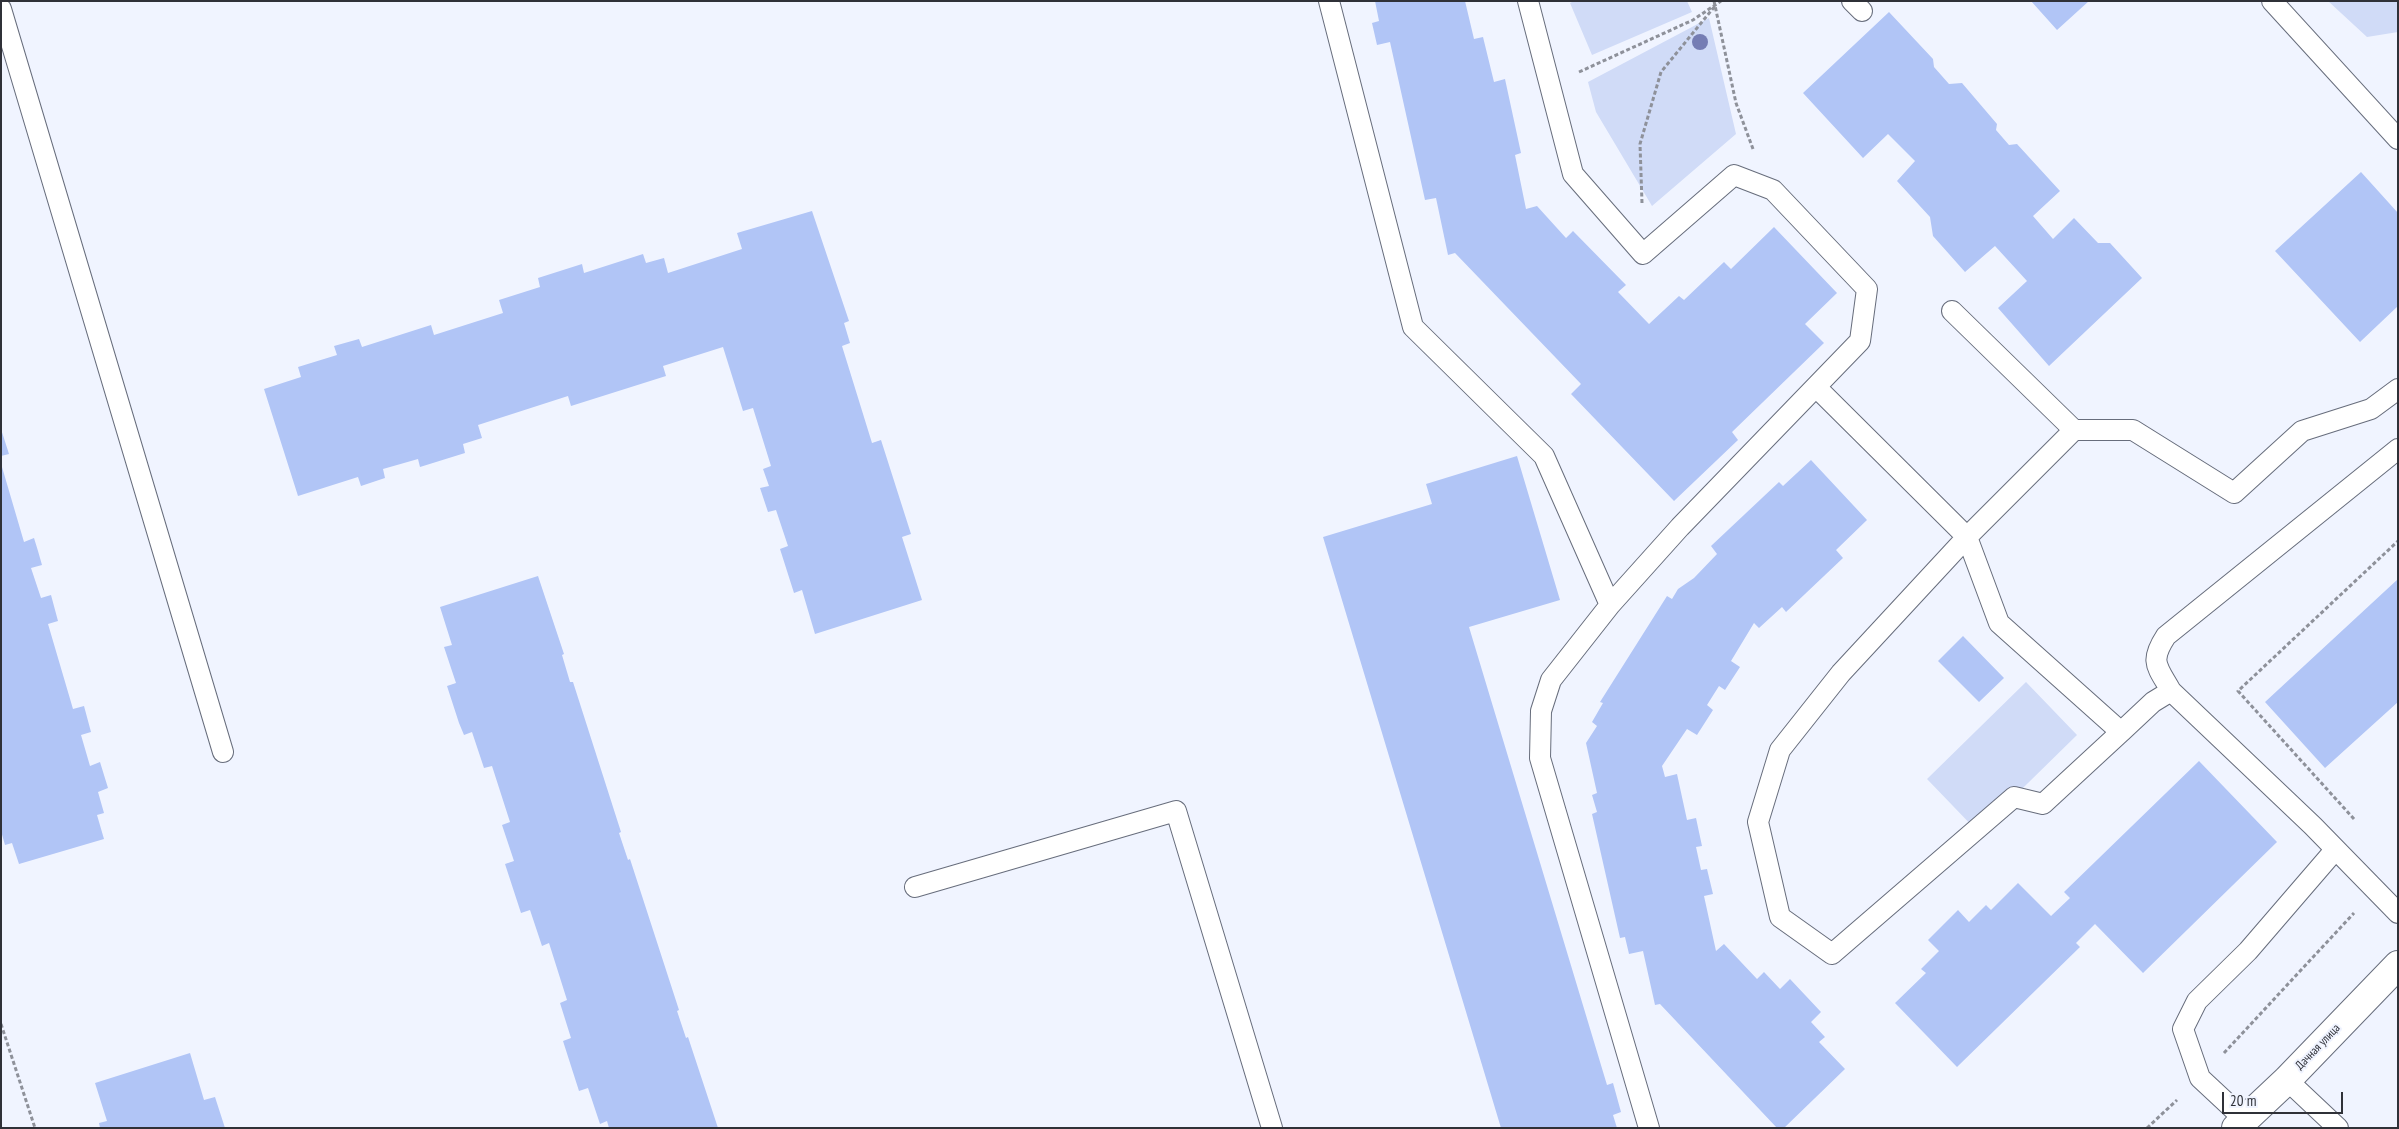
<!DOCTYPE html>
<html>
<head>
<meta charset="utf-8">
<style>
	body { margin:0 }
	#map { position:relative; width:2399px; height:1129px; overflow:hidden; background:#f0f4ff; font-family:"PT Sans Narrow",sans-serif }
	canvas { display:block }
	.frame { position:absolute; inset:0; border:2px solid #2f3138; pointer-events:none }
	.scale { position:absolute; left:2222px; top:1092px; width:121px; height:22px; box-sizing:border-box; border:2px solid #2f3138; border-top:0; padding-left:6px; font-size:15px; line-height:18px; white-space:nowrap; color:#2f3138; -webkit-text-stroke:4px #f0f4ff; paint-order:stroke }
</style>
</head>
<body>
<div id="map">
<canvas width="2399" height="1129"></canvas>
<div class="frame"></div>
<div class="scale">20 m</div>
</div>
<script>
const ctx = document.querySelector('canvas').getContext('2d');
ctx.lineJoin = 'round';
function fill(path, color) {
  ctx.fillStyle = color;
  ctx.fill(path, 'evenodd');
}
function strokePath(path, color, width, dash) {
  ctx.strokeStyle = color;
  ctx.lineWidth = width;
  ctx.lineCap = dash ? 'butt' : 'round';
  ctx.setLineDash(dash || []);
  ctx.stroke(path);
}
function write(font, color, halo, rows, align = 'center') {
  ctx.font = font + ' "PT Sans Narrow",sans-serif';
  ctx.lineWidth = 4;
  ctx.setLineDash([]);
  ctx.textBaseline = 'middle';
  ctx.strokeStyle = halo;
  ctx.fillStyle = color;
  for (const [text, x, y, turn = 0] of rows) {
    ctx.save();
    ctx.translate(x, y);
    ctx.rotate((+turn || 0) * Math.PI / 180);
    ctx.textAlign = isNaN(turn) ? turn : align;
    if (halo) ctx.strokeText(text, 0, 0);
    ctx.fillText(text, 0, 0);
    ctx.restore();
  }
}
fill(new Path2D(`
	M1574,1H1687L1692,12L1592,55L1570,3Z
	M2328,1H2398V32L2367,37Z
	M1709,18L1736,134L1652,206L1596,112L1588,82Z
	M2026,682L2077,735L1978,832L1927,779Z`), '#d0dbf7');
fill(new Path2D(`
	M1375,1H1465L1474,39L1483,37L1494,82L1505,79L1521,153L1515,155L1526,209L1537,206L1566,238L1573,231L1626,285L1618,292L1649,324L1679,296L1684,300L1724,262L1731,269L1774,227L1837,293L1805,324L1824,343L1732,432L1738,440L1674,501L1571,394L1581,384L1455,253L1448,255L1436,198L1425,200L1390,42L1377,45L1372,23L1379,21Z
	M2031,1H2089L2057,30Z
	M1889,12L1933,59L1934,67L1949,84L1962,83L1997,124L1996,130L2009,145L2017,144L2060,191L2033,216L2053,239L2074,218L2098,243H2110L2142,278L2049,366L1998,308L2027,281L1995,246L1965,272L1933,236L1930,217L1897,181L1915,161L1888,134L1863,158L1803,93Z
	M2361,172L2398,213V306L2360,342L2275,251Z
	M812,211L849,321L844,323L850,343L842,346L872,443L881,440L911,534L902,537L922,600L815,634L802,590L794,593L780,549L788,546L776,510L768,512L760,488L769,486L763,469L771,466L753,408L743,411L723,347L663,366L666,376L571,406L568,396L478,425L482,438L463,444L465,453L420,467L418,459L383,469L385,478L361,486L358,477L298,496L264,389L301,377L298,367L337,355L334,346L359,339L362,347L431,325L434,335L503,313L499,300L540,287L538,278L582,264L584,273L643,254L646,263L664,258L668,273L742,249L737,233Z
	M1,429L9,454L1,456Z
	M1517,456L1560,600L1469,627L1607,1085L1613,1083L1621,1112L1613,1115L1617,1128H1501L1323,537L1432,504L1426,484Z
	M1811,460L1867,520L1836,550L1843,558L1786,612L1782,607L1759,628L1754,623L1731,661L1740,667L1725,690L1719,686L1707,705L1713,710L1697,735L1687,729L1662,766L1665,777L1677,774L1687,820L1696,818L1702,846L1696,847L1701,870L1707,869L1713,894L1704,896L1716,951L1724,944L1757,979L1764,972L1780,989L1790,979L1821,1012L1811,1022L1825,1037L1819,1042L1845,1069L1784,1128H1777L1660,1004L1655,1005L1643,951L1629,954L1625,937L1620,938L1592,814L1597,812L1592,795L1597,793L1586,743L1597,726L1592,722L1603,703L1600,702L1667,596L1672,599L1678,589L1694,578L1717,554L1711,546L1779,482L1783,486Z
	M2,467L24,542L34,538L38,551L42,565L31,568L41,598L51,595L58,621L48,624L73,709L84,706L91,732L81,735L90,766L100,762L108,788L98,792L104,813L97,815L104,839L19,864L12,843L5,845L1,831Z
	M538,576L564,654L562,655L570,682H573L621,832L619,833L628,860L630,859L679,1010L677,1011L686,1038L688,1037L718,1128H609L607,1121L600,1124L588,1088L579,1091L563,1041L571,1038L560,1003L567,1000L549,943L542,946L530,910L521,913L505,864L514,861L502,825L510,822L492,766L484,768L472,732L464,735L459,723L447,686L456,683L444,647L452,645L440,607Z
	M2398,579V702L2325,768L2265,702Z
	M1963,636L2004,678L1979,702L1938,661Z
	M2199,761L2277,842L2143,973L2095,924L2076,943L2080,947L1957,1067L1895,1003L1926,973L1921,969L1939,951L1928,940L1958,910L1969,922L1986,905L1991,910L2018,883L2051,916L2070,898L2064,892Z
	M190,1053L204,1100L215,1097L225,1128H100L99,1123L107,1121L95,1083Z`), '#b1c5f6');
const lane = new Path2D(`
	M1329,1L1413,327L1544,456L1610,605L1551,680L1541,711L1540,758L1649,1128
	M1528,1L1573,174L1643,254L1734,175L1773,190L1867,289L1860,341L1680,527L1610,605
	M1852,1L1862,11
	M2272,1L2398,139
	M1,9L223,752
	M1816,387L1967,537L2074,430L1952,311
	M2074,430H2133L2234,493L2302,431L2371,409L2398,389
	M1967,537L1999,623L2121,732L2043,804L2014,797L1832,954L1780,917L1758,822L1780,750L1841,673Z
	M2171,691C2157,666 2149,662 2166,636L2398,449
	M2121,732L2153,702L2171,691L2313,826L2398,913
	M915,887L1176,811L1272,1128
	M2287,1080L2338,1128
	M2244,1119L2200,1078L2183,1029L2197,1001L2248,951L2335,850`);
const secondary = new Path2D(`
	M2236,1128L2287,1080L2398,965`);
strokePath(lane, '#676d7c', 22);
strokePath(secondary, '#676d7c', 30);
strokePath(new Path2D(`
	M1714,1L1736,103L1753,149
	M1579,72L1693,20L1721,1
	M1642,203L1640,144L1661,72L1715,6
	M2354,819L2238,691L2398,541
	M1,1024L35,1128
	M2224,1053L2354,913
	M2147,1128L2177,1100`), '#8e919a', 3, [4, 2.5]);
strokePath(lane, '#fff', 20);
strokePath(secondary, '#fff', 28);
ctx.fillStyle = '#757db4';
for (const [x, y] of [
	[1700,42]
]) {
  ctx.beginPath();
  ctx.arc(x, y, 8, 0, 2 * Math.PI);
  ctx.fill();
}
write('12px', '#2f3138', '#f0f4ff', [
	["Дачная улица",2318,1047,-46]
]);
</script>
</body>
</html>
